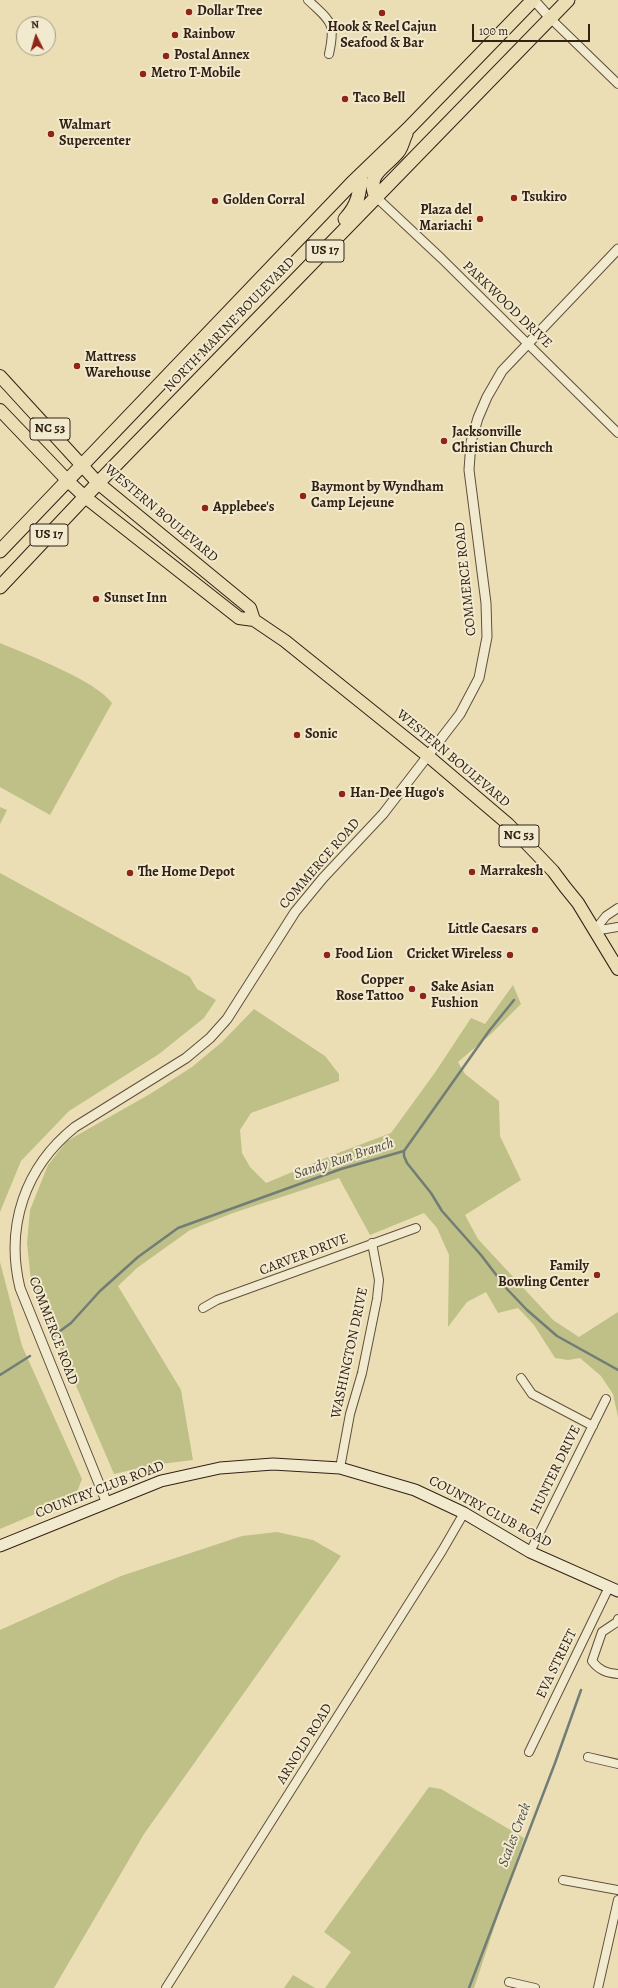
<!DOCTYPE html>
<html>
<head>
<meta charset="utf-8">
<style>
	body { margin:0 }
	#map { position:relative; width:618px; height:1988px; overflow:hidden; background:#ebdeb5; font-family:Alegreya,serif }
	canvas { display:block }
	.north { position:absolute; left:16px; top:16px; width:40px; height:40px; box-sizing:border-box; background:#f2eacf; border:1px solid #a59a85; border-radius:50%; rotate:355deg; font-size:11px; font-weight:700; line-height:16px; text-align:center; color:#322115 }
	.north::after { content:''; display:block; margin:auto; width:14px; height:18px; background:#8f2418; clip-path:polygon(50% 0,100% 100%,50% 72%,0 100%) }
	.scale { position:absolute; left:472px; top:24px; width:118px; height:18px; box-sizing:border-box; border:2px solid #322115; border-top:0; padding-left:5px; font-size:12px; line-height:14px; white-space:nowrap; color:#322115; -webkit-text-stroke:3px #f2eacf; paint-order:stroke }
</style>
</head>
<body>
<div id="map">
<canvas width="618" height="1988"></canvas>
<div class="north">N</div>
<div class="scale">100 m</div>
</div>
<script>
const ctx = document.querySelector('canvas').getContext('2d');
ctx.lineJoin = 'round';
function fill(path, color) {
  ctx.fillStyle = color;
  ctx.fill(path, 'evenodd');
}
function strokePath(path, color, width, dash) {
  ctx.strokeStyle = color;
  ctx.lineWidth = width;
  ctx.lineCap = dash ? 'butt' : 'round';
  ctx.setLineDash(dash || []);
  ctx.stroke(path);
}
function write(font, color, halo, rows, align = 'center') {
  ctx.font = font + ' Alegreya,serif';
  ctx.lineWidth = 4;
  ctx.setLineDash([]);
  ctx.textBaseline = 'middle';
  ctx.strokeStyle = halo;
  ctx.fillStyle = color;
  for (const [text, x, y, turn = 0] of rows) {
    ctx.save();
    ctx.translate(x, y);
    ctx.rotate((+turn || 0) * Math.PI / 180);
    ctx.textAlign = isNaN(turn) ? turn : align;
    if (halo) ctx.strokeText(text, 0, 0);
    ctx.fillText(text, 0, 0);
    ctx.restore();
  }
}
fill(new Path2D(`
	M0,643C28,655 95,680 112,703L50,815L0,787Z
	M0,807L7,810L0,824Z
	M0,873L190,977L197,989L216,1000L204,1018L159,1054L69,1111L21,1161L0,1212Z
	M513,985L521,1004L491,1034L458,1062L465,1074L499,1101L500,1136L521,1180L465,1215L478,1239L553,1320L579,1337L618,1312V1417L613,1394L601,1376L580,1358L568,1360L555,1358L534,1325L518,1308L498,1313L486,1292L467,1302L448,1327L449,1255L437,1228L424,1213L370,1235L339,1178L233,1213L190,1230L137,1268L118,1286L181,1390L193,1460L152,1465L114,1474L31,1281L27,1243L30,1210L48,1165L67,1141L150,1094L192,1067L222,1042L254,1009L325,1056L339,1074V1081L251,1113L240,1130L242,1153L250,1167L266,1183L338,1153L391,1133L434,1074L471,1018L485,1024Z
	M0,1262L22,1346L82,1479L75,1497L0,1529Z
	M277,1532L313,1540L341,1556L144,1834L54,1988H0V1630L121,1576L242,1536Z
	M429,1787L441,1789L524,1838L474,1988H325L351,1952L324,1932Z
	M293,1975L315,1988H284Z`), '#bfbf88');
strokePath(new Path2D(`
	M404,1151V1156L407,1163L431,1193L442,1211L481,1255L507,1289L527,1310L557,1336L618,1370
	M404,1151L489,1031L514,1000
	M52,1337L71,1323L100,1291L138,1257L178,1228L341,1169L404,1151
	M0,1375L30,1356
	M469,1988L555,1763L581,1690`), '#727d76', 2.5);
const minor = new Path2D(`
	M308,0C331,22 336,22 329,54
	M550,18L618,84
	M376,197L441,258L618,433
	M594,931L606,916L618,908
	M594,931L618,927
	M203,1308L217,1300L416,1228
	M521,1378L532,1394L593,1426
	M340,1468L350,1414L362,1373L377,1299L379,1280L372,1243
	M530,1552L606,1399
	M618,1619L617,1622L602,1632L592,1661C599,1670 606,1673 618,1674
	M529,1752L609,1587
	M588,1757L618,1764
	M563,1880L618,1890
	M509,1982L535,1988
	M166,1988L442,1551L464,1513
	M598,1988L618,1900`);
const tertiary = new Path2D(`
	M534,0L550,18
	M106,1501L20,1288C5,1226 25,1167 75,1127L186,1058L210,1038L227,1019L295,912L323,878L383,814L460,714L479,678L487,637L486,603L469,470L471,442L478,418L487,397L502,371L618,249`);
const secondary = new Path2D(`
	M0,1546L161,1481L220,1468L273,1464L340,1468L415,1490L464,1513L530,1552L618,1591`);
const primary = new Path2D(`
	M0,376L98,483L250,608L254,620
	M0,410L68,481L85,497L239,618L254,620L285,641L428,756L508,824L553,871L565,887L578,903L618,969`);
const trunk = new Path2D(`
	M376,197C365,174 385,168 398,152C402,147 403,140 406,134
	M345,219C358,205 360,193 361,174
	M0,551L352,183L408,129L533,0
	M0,587L98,483L568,0`);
strokePath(minor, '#60503d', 10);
strokePath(tertiary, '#60503d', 11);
strokePath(secondary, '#322115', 13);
strokePath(primary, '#322115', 14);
strokePath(trunk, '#322115', 15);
strokePath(minor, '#f2eacf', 8);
strokePath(tertiary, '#f2eacf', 9);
strokePath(secondary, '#f2eacf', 11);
strokePath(primary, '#ebdeb5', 12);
strokePath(trunk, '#ebdeb5', 13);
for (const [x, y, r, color] of [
	[189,12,4,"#8f2418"],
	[382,13,4,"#8f2418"],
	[175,35,4,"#8f2418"],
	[166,56,4,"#8f2418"],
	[143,74,4,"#8f2418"],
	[345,99,4,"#8f2418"],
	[51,134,4,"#8f2418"],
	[514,198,4,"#8f2418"],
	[215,201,4,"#8f2418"],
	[480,219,4,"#8f2418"],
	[77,366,4,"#8f2418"],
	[444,441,4,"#8f2418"],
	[303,496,4,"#8f2418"],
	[205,508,4,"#8f2418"],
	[96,599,4,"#8f2418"],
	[297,735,4,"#8f2418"],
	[342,794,4,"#8f2418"],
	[472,872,4,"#8f2418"],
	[130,873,4,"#8f2418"],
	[535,930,4,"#8f2418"],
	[327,955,4,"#8f2418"],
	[510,955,4,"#8f2418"],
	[412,989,4,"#8f2418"],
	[423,996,4,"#8f2418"],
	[597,1275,4,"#8f2418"]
]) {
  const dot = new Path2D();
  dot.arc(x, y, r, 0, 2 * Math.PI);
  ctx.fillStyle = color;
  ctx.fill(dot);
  strokePath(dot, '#f2eacf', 1.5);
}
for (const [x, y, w] of [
	[325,251,38],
	[50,429,40],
	[49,535,38],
	[519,836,40]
]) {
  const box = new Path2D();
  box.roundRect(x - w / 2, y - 11, w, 22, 3);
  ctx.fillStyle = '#f2eacf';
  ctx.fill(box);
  strokePath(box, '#322115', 1);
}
write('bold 13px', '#322115', null, [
	["US 17",325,251],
	["NC 53",50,429],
	["US 17",49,535],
	["NC 53",519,836]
]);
write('bold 14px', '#322115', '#f2eacf', [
	["Dollar Tree",197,12],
	["Hook & Reel Cajun",382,28,"center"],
	["Seafood & Bar",382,44,"center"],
	["Rainbow",183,35],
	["Postal Annex",174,56],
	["Metro T-Mobile",151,74],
	["Taco Bell",353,99],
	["Walmart",59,126],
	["Supercenter",59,142],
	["Tsukiro",522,198],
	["Golden Corral",223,201],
	["Plaza del",472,211,"right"],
	["Mariachi",472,227,"right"],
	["Mattress",85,358],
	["Warehouse",85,374],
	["Jacksonville",452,433],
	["Christian Church",452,449],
	["Baymont by Wyndham",311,488],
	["Camp Lejeune",311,504],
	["Applebee's",213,508],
	["Sunset Inn",104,599],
	["Sonic",305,735],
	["Han-Dee Hugo's",350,794],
	["Marrakesh",480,872],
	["The Home Depot",138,873],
	["Little Caesars",527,930,"right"],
	["Food Lion",335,955],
	["Cricket Wireless",502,955,"right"],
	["Copper",404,981,"right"],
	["Rose Tattoo",404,997,"right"],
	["Sake Asian",431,988],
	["Fushion",431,1004],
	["Family",589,1267,"right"],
	["Bowling Center",589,1283,"right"]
], 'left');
write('14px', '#322115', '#f2eacf', [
	["PARKWOOD DRIVE",507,305,44],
	["NORTH MARINE BOULEVARD",230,325,-46],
	["WESTERN BOULEVARD",161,514,40],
	["COMMERCE ROAD",466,579,-96],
	["WESTERN BOULEVARD",453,759,40],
	["COMMERCE ROAD",320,864,-49],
	["CARVER DRIVE",304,1255,-21],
	["COMMERCE ROAD",53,1331,69],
	["WASHINGTON DRIVE",350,1353,-78],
	["HUNTER DRIVE",556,1470,-64],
	["COUNTRY CLUB ROAD",100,1490,-21],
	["COUNTRY CLUB ROAD",490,1512,28],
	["EVA STREET",557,1664,-64],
	["ARNOLD ROAD",305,1744,-58]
]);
write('italic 15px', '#524f46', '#f2eacf', [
	["Sandy Run Branch",344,1159,-18],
	["Scales Creek",515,1835,-69]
]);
</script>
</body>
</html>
